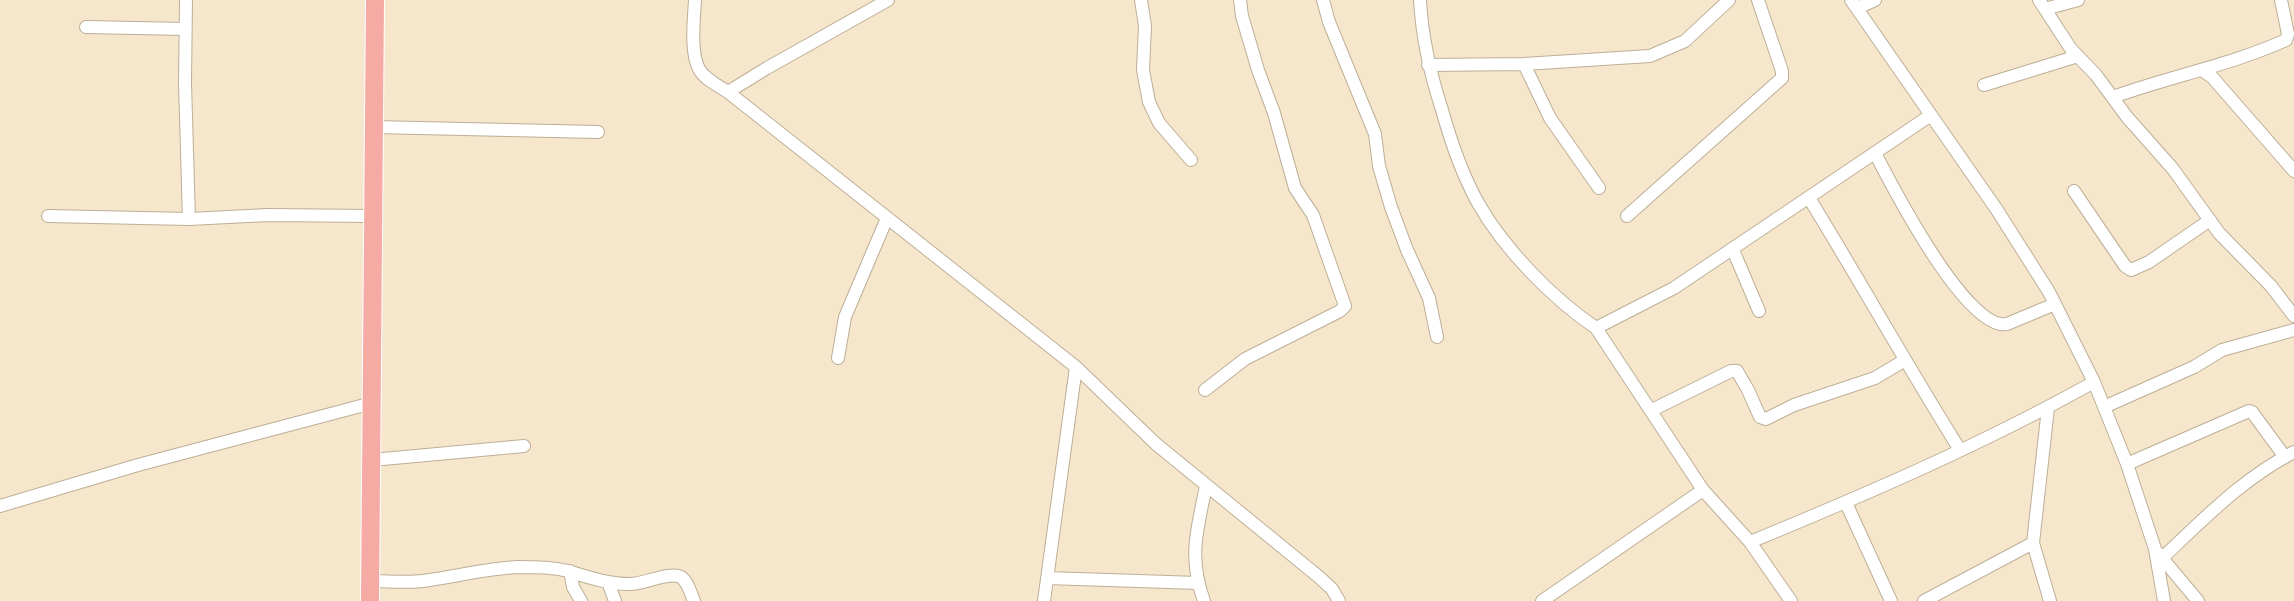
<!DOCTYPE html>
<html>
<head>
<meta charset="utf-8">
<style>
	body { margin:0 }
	canvas { display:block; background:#f5e6cc }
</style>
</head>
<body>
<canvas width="2294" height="601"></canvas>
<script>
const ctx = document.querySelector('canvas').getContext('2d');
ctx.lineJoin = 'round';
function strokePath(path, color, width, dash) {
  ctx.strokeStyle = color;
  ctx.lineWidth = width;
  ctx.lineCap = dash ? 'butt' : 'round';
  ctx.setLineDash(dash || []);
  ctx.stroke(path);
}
const minor = new Path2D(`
	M186,0L185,83L189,219
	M695,0C694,19 690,52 699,69C704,79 719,86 728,92L1076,367L1156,444L1319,577L1332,589L1339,601
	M1141,0L1145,26L1143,70L1149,102L1159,123L1191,160
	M1323,0L1329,22L1375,134L1379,166L1391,207L1407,250L1429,298L1437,337
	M1420,0C1422,38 1430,73 1442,110C1451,142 1462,174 1478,203C1504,249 1552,298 1596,328L1674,288L1931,115
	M1851,0L1997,210L2049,292L2094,382L2127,464L2155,549L2164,601
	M2039,0L2071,49L2096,75L2127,117L2173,169L2219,233L2271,286L2294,316
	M1857,8L1875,0
	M2045,9L2078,0
	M86,27L185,29
	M1524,64L1650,56L1685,41L1729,0
	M1428,65L1524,64L1550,118L1599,188
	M2202,70L2212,77L2294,171
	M1984,85L2078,56
	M728,92L767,68L888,0
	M2113,97C2171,76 2231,65 2286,40L2288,34L2281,0
	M374,127L598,132
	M1875,153C1892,186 1967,332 2007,324L2055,304
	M2074,191L2125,266L2131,270L2149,262L2210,220
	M1809,198C1860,281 1908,367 1960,450
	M48,216L189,219L268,215L373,216
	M1627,216L1782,78V71L1758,0
	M1733,250L1759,311
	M1596,328L1703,490L1750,542L1791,601
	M838,358L845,317L887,218
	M1205,390L1245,359L1340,311L1345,306L1313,215L1295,188L1274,113L1258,70L1242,16L1240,0
	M2104,407L2194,367L2222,350L2294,330
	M2048,408L2033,543L2050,601
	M1652,410L1731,371H1737L1748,390L1760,417L1766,419L1794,405L1875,378L1905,360
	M372,460L524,446
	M2127,464L2249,411L2252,412L2285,457
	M1846,503L1891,601
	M0,506L138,465L372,403
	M1750,542C1867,494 1983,444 2094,382
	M2157,552L2198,601
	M2162,558C2204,519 2243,478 2294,452
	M570,571L573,587L581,601
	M1047,578L1198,583
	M371,581C388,581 406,583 423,581C455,577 487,568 519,567C536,567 555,567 571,572C591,578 609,584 630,584C644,584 670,571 681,577C688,582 691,594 694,601
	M608,582L615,601
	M1044,601L1076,367
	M1204,601C1188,556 1197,531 1206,486
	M1542,601L1703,490
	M1924,601L2033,543`);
const highway = new Path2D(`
	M370,601L375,0`);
strokePath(minor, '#bdaf96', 14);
strokePath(highway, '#fff', 20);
strokePath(minor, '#fff', 12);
strokePath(highway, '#f5aba3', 18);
</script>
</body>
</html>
